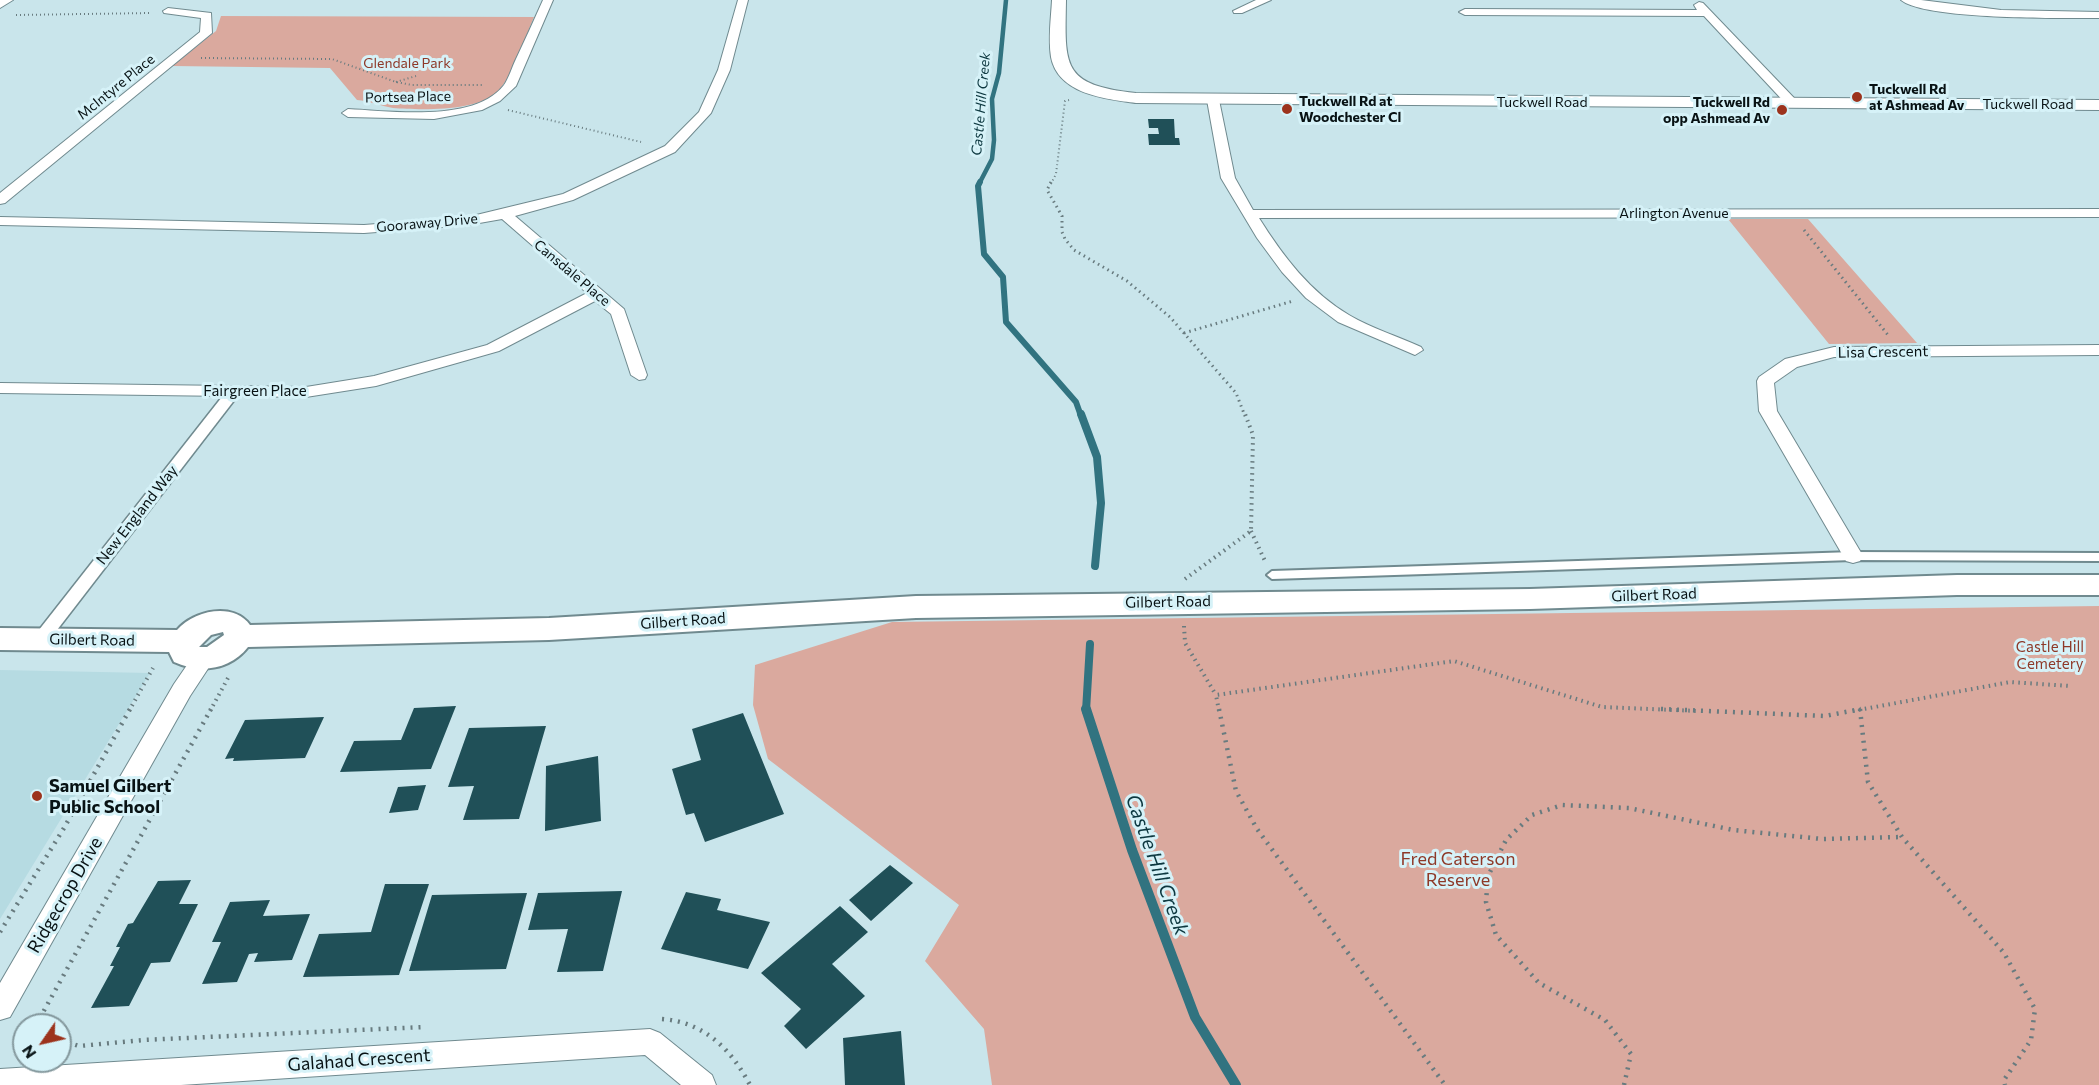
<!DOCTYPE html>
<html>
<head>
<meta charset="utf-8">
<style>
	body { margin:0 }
	#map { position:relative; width:2099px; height:1085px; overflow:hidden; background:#c9e5eb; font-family:Commissioner,sans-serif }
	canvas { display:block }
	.north { position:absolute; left:12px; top:1013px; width:60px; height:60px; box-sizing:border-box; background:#d6f2f8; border:2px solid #84989d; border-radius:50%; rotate:236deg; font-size:16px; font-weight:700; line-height:24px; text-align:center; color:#081214 }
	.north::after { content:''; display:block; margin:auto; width:21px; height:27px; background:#9c331d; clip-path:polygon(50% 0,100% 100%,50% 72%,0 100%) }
</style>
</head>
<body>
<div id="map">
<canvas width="2099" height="1085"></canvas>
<div class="north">N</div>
</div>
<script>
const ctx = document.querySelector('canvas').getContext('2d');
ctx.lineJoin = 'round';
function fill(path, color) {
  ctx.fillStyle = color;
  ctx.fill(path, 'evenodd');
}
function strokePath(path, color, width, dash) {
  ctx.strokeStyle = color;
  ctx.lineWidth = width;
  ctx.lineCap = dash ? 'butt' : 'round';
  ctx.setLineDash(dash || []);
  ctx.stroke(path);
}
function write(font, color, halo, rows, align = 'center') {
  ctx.font = font + ' Commissioner,sans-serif';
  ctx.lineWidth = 6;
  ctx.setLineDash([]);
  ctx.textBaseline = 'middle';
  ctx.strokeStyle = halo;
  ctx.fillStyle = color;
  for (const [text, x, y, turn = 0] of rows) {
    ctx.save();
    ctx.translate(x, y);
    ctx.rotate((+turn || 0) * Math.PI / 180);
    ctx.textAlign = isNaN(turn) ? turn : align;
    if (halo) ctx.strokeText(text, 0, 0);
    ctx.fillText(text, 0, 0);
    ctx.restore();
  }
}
fill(new Path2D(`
	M0,670L150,673L0,919Z`), '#b6dbe2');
fill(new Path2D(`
	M221,16L534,17C526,35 511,80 497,92C477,112 419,110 393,108C380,106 370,101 357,100L330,68L172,66L216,31Z
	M1728,219H1808L1917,343L1829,344Z
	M2099,606V1085H992L984,1029L925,961L959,905L768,759L753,705L755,665L892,622Z`), '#daa99e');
strokePath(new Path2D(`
	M979,184L992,159L994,140L992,99L999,73L1006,0`), '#317380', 4.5);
strokePath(new Path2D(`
	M980,182L978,186L984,254L1003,277L1006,322L1076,402L1081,416`), '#317380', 6);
strokePath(new Path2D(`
	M1081,414L1097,457L1101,503L1095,566
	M1086,711L1090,644`), '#317380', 8);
strokePath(new Path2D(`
	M1086,709L1132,850L1195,1017L1236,1085`), '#317380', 10);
fill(new Path2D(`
	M1148,119H1174L1175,138H1179L1180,145H1149L1148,134H1159L1158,128H1149Z
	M456,706L431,769L340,772L354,741L401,740L414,708Z
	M743,713L784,814L705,842L694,813L686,815L672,769L701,760L692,729Z
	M324,717L305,758L233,761L234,758L225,759L245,720Z
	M546,726L519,819L463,820L474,786L448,787L469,728Z
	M598,756L601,821L545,831L546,766Z
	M426,785L418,810L389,813L398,787Z
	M890,865L913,883L871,921L849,900Z
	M191,880L179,904H198L170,962L151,963L129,1006L91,1008L114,966H110L120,947H116L128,924L133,923L158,881Z
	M385,884H429L399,975L303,977L319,934L371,932Z
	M622,891L603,971L557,972L568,929L528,930L538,893Z
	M686,892L721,899L717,910L770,922L748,969L661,949Z
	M527,893L506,969L409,971L432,895Z
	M270,900L263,916L310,914L292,960L254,962L258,953L249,954L237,982L202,984L221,942H212L230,902Z
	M840,906L868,932L832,964L865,996L806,1049L784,1026L801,1009L761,973Z
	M901,1031L905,1085H845L843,1038Z`), '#205058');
const service = new Path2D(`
	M1853,552L2099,553V561L1853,560L1272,579L1267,575L1272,571Z`);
const pedestrian = new Path2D(`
	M234,387L241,391L239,394L47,643H35L33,639L35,635L229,388Z`);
const minor = new Path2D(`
	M0,0H13L0,8Z
	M543,0H553L516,86L500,101L482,110L434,119L348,117L342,113L348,109C390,111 475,123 504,85C509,78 512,67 516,59C525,40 534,20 543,0Z
	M738,0H748L730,70L711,113L675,152L573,200L515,216L624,309L647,375L645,379L639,380L631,375L611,314L595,301L499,351L376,386L306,397L0,393V383L306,387L374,376L487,345L587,293L502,219L468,225L364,233L0,225V217L364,225L468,217L563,194L665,146L699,112L718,70Z
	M1256,0H1271L1242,13H1234L1233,11Z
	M1901,0H1921L2001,10L2099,12V18C2063,18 1925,20 1901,0Z
	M1699,2L1703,3L1796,100L1798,103L1796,106H1788L1704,16L1465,15L1459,12L1465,9L1697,10L1694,5Z
	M168,8L211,13L212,33L5,203L0,204V193L200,32L201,18L164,13L163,11Z
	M1213,96L1219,100L1235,178L1253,210L2099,209V217L1259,218C1283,256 1310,292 1349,315C1371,328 1397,336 1421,347L1423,350L1415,355L1338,322L1306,298L1282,272L1257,238L1221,178L1207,100Z
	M2099,345V355L1834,357L1797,367L1774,383L1777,411L1863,556L1860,561L1853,563L1846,561L1759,411L1757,381L1759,377L1785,359L1834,347Z
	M204,650L212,652L215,658L190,696L10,1017L0,1020V983L174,684L196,652Z
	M650,1029L660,1033L712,1075L716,1085H681L645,1055L181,1085H0V1069Z`);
const tertiary = new Path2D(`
	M1052,0H1066C1065,66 1061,85 1136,93L2099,100V110L1136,103C1105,99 1058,94 1051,57C1048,38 1051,19 1052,0Z`);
const secondary = new Path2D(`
	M1957,575H2099V595H1957L1530,609L916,618L549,640L248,647C230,670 200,674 174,662L169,652L0,650V628L177,630C194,610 234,602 250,625L549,618L916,596L1530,589ZM223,632L224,635L207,647H199L211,635Z`);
strokePath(service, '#708a8f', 4);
strokePath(pedestrian, '#708a8f', 3);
strokePath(minor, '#708a8f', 2);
strokePath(tertiary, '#708a8f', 2);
strokePath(secondary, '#708a8f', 4);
strokePath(new Path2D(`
	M16,15L152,13
	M201,58L332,59L396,82L412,85H483
	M396,82L416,76
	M508,110L641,142
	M1051,184L1056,174L1065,101L1069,100`), '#687b7f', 2, [1, 3]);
strokePath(new Path2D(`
	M1051,182L1047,190L1062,216V232L1065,239L1074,250L1127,281L1170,317L1236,393L1245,416
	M1804,230L1888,335
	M1184,333L1293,301`), '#687b7f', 3, [1.5, 4]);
strokePath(new Path2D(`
	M1251,531L1265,561
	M1185,579L1251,531L1253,435L1245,414
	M1184,626L1185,643L1216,695
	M129,711L153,668
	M210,711L228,678
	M1219,711L1216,695L1454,661L1602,707L1698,711
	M1853,711L2010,682L2070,686`), '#687b7f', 4, [1.5, 4.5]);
strokePath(new Path2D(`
	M1219,709L1236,791L1257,829L1445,1085
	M1661,709L1825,716L1861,709
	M1860,709L1868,782L1902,837L2004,953L2035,1009L2031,1040L2004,1080L2005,1085
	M0,932L64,828L130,709
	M662,1019C704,1022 731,1049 750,1085
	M36,1025L211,709
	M60,1040L79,1046L143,1040L424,1027
	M1624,1085L1631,1054L1605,1020L1539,983L1496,935L1486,902L1488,876L1506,840L1532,815L1562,805L1629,808L1733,830L1822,839L1902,837`), '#687b7f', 4.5, [2, 6]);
fill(service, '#fff');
fill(pedestrian, '#fff');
fill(minor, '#fff');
fill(tertiary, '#fff');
fill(secondary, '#fff');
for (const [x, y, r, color] of [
	[1857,97,6,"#9c331d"],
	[1287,109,6,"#9c331d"],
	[1782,110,6,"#9c331d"],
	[37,796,6,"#9c331d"]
]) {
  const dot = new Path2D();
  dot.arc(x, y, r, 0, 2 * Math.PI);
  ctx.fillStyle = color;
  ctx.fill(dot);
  strokePath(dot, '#d6f2f8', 2);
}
write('14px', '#8e3928', '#d6f2f8', [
	["Glendale Park",407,63]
]);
write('14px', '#081214', '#d6f2f8', [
	["McIntyre Place",116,87,-39],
	["Portsea Place",408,97,-1],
	["Tuckwell Road",1542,102],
	["Tuckwell Road",2028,104],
	["Arlington Avenue",1674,213],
	["Gooraway Drive",427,223,-5],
	["Cansdale Place",572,273,40]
]);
write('bold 14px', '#081214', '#d6f2f8', [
	["Tuckwell Rd",1869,89],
	["at Ashmead Av",1869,105],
	["Tuckwell Rd at",1299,101],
	["Woodchester Cl",1299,117],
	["Tuckwell Rd",1770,102,"right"],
	["opp Ashmead Av",1770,118,"right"]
], 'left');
write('italic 14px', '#0d3840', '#d6f2f8', [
	["Castle Hill Creek",981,104,-85]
]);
write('15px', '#081214', '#d6f2f8', [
	["Lisa Crescent",1883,352,-1],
	["Fairgreen Place",255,391],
	["New England Way",137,515,-52],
	["Gilbert Road",1654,595,-2],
	["Gilbert Road",1168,602,-1],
	["Gilbert Road",683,621,-4],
	["Gilbert Road",92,640,1]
]);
write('15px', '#8e3928', '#d6f2f8', [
	["Castle Hill",2050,647],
	["Cemetery",2050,664]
]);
write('bold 18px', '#081214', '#d6f2f8', [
	["Samuel Gilbert",49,786],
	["Public School",49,807]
], 'left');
write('18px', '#8e3928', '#d6f2f8', [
	["Fred Caterson",1458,859],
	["Reserve",1458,880]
]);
write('18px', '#081214', '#d6f2f8', [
	["Ridgecrop Drive",65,895,-60],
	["Galahad Crescent",359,1060,-4]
]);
write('italic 20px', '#0d3840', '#d6f2f8', [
	["Castle Hill Creek",1157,865,70]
]);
</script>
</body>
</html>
